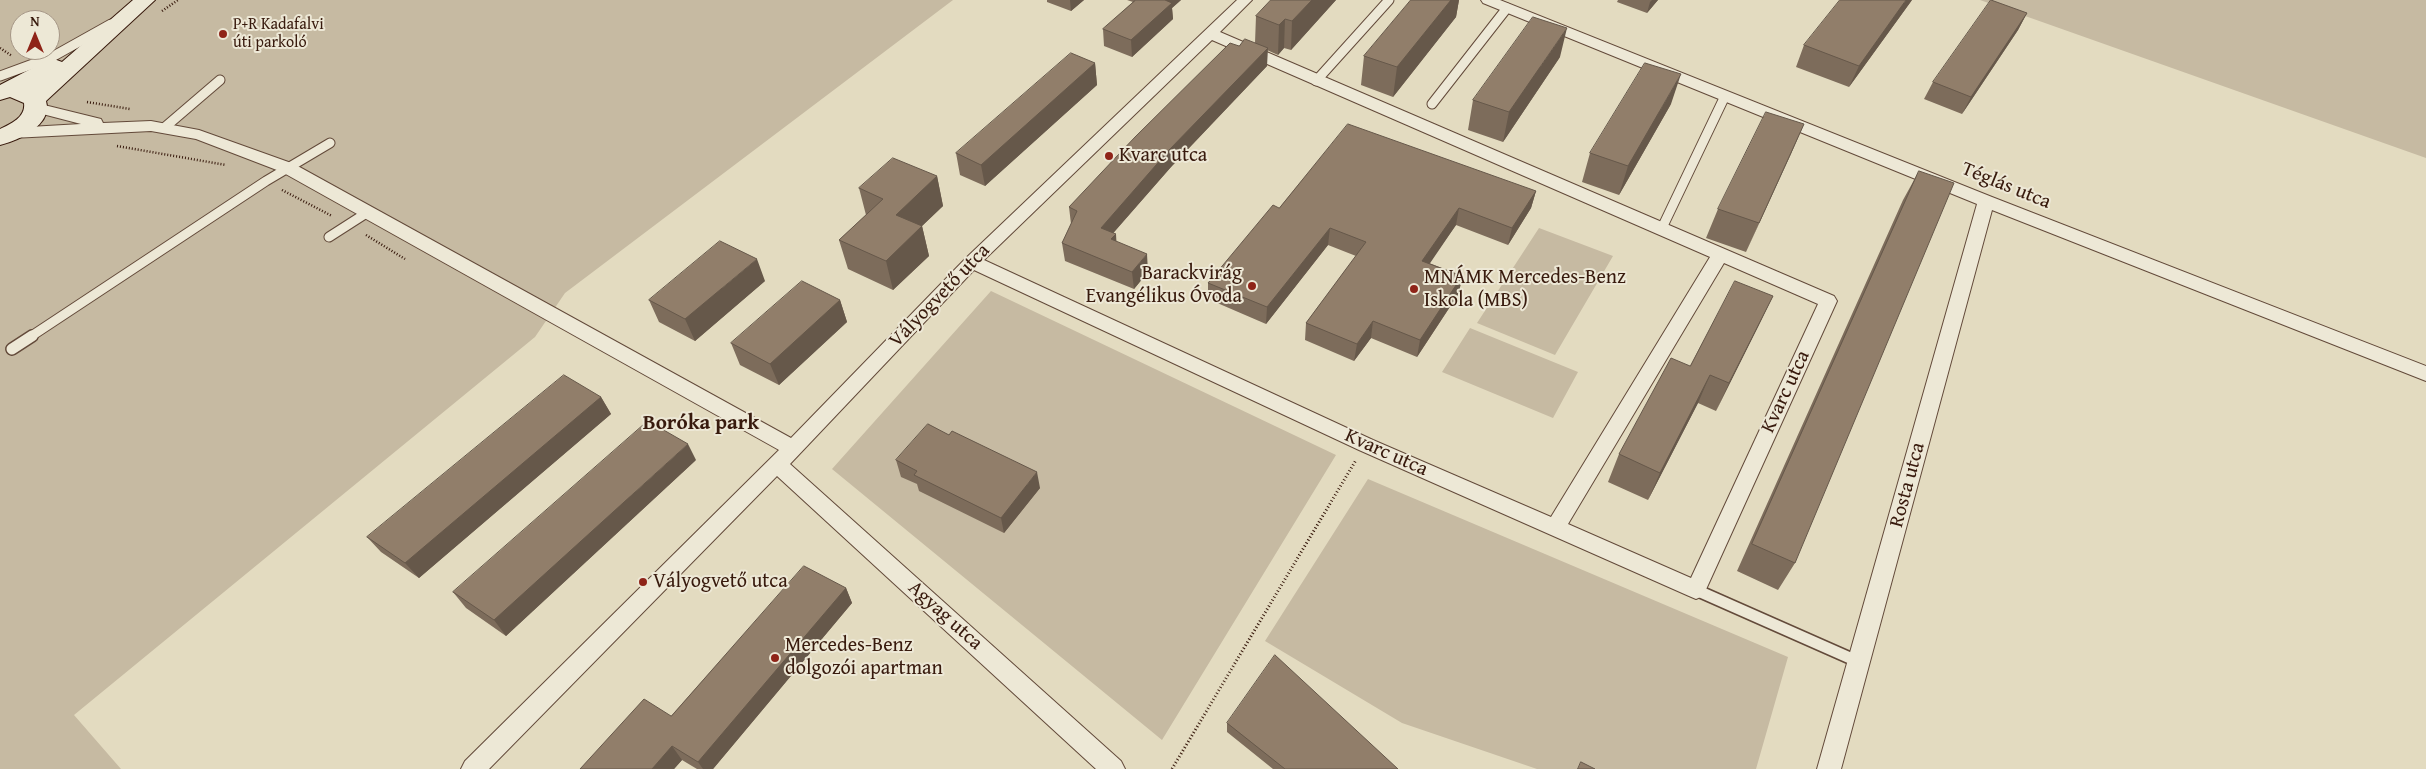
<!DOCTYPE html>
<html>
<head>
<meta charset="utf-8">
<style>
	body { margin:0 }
	#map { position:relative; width:2426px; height:769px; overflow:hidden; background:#e3dbc0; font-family:"Gentium Book Plus",serif }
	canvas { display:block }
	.north { position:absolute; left:10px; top:10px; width:50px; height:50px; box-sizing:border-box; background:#ede8d6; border:1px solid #a59686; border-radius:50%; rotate:0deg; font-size:14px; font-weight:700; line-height:20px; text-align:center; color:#381a0d }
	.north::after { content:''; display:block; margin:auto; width:18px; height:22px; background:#8f2418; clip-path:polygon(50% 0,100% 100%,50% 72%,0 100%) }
</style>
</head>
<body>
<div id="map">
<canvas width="2426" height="769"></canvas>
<div class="north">N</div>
</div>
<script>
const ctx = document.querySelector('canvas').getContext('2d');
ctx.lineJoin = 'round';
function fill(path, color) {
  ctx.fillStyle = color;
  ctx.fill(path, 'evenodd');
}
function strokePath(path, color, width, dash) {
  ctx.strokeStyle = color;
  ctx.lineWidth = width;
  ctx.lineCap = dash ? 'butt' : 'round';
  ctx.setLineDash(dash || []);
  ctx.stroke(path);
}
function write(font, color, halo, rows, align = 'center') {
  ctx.font = font + ' "Gentium Book Plus",serif';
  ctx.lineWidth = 4;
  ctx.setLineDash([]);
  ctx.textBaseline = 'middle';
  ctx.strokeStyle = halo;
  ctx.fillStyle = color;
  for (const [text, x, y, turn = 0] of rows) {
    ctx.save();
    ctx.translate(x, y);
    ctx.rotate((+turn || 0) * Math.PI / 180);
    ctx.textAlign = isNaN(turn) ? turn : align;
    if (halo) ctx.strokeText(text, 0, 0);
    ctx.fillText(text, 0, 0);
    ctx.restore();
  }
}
fill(new Path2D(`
	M0,0H953L565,293L535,337L74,715L121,769H0ZM20,20H50V50H20Z
	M1980,0H2426V158Z
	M1539,228L1613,256L1555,355L1477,323Z
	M991,291L1336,455L1162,740L832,469Z
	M1470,328L1578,372L1553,418L1442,372Z
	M1368,479L1788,657L1756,769H1537L1402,723L1265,641Z`), '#c6baa2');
const laneFar1 = new Path2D(`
	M0,76L52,57L111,24
	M1316,81L1389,0
	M1432,104L1507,8
	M164,128L220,80
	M1661,230L1725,96
	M329,237L368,212
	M30,337L266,181L330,143`);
const lane = new Path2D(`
	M12,349L32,336
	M1696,590L1859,662`);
const street = new Path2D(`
	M1237,0H1252L1220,32L1834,296L1837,301L1703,596L1696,599L1689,596L1359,450L974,270L790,464L1121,761L1125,769H1096L777,476L489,769H461L465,761L779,450L282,172L196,139L151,131L12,138L6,137L4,133L6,129L12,128L81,124L31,111L28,108L36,103L101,119L103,123L151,121L199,130L294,164L791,438L966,258ZM1212,40L1710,257L1551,517L1373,440L984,260ZM1724,263L1818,304L1691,578L1568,524Z
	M1481,0H1500L1992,197L2426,366V381L1992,210L1841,769H1817L1977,204L1483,3Z`);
const secondary = new Path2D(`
	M133,0H155L46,101C53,125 19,140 0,145V129C11,124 26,117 24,103L10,97L0,100V85L46,61L54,59L62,62Z`);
strokePath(laneFar1, '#634a3a', 11);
strokePath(lane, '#634a3a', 14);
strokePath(street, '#634a3a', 2);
strokePath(secondary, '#381a0d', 2);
strokePath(new Path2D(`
	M162,11L178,0
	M0,48L12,56
	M87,102L130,109
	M117,146L226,165
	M282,190L332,216
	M366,235L405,259`), '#381a0d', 2.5, [1, 2]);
strokePath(new Path2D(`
	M1172,769L1356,460`), '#381a0d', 3, [1, 2.5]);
strokePath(laneFar1, '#ede8d6', 9);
strokePath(lane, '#ede8d6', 11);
fill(street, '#ede8d6');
fill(secondary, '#ede8d6');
fill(new Path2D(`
	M1047,0H1084L1071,11L1047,2Z
	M1127,0H1181L1172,8L1173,19L1132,57L1104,46L1103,29L1133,2Z
	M1271,0H1336L1291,50L1284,48L1278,55L1267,50V66L1171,167L1113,233L1116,241L1148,272L1134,289L1065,261L1062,243L1071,224L1069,207L1239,46L1255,43L1256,16Z
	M1411,0H1459L1456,17L1393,97L1361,85L1364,56Z
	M1618,0H1658L1647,13L1617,2Z
	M1912,0L1849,87L1796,67L1804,45Z
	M2027,13L2018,30L1962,114L1924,99L1933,82Z
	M1560,57L1503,142L1468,130L1473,100Z
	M1095,63L1097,85L985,186L960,175L956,153Z
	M1671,104L1619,195L1582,182L1590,153Z
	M1804,124L1746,252L1706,238L1718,209Z
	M1919,171L1795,563L1778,590L1737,571L1903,200Z
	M937,176L943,206L922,226L929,256L893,290L848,269L839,240L866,215L859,188Z
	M1536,191L1531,208L1508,245L1456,225L1429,263L1462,276L1459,293L1417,357L1371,338L1354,361L1305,340L1306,323L1356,256L1328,245L1266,324L1208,299V283L1279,208Z
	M765,281L695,341L659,322L649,300Z
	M1773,296L1716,411L1698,403L1648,500L1608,482L1619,454Z
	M840,300L847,322L779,385L740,365L731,343Z
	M601,397L611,414L419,578L381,552L367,537Z
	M696,460L506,636L466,608L453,592Z
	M896,460L1040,488L1004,533L919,491L917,484L901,477Z
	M846,588L852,603L713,769H697L682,760L674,769H580L671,716Z
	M1227,723L1398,769H1273L1227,732Z`), '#7d6c5b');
fill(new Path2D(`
	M1070,0H1084L1071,11Z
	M1165,0H1181L1172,8L1173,19L1132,57L1131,40Z
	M1312,0H1336L1291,50L1292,21Z
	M1451,0H1459L1456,17L1393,97L1397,67Z
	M1652,0H1658L1647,13L1650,2Z
	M1906,0H1912L1849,87L1859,66Z
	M2027,13L2018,30L1962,114L1971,97Z
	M1285,19L1284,48L1278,55L1279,25Z
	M1567,28L1560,57L1503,142L1509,112Z
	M1268,48L1267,66L1171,167L1102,246L1101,228L1170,149Z
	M1095,63L1097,85L985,186L981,165Z
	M1681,74L1671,104L1619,195L1628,166Z
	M1804,124L1791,154L1746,252L1759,223Z
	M937,176L943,206L903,244L896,215Z
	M1536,191L1531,208L1508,245L1512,228Z
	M1459,208L1456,225L1420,278L1422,261Z
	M922,226L929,256L893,290L886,261Z
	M1330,228L1328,245L1266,324L1267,307Z
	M1116,234L1117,252L1111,239Z
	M1147,254L1148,272L1134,289L1132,272Z
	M757,259L765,281L695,341L685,319Z
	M1462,276L1459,293L1417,357L1420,340Z
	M1773,296L1759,325L1716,411L1729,383Z
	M840,300L847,322L779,385L770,364Z
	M1373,321L1371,338L1354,361L1357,344Z
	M1710,375L1698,403L1648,500L1660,473Z
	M601,397L611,414L419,578L405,563Z
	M688,444L696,460L506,636L494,620Z
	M1037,472L1040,488L1004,533L1001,518Z
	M846,588L852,603L713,769H703L698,762Z
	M672,746L682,760L674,769H652Z`), '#66584a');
const building = new Path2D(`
	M1136,0H1165L1172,3L1131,40L1103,29Z
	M1271,0H1312L1292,21L1285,19L1279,25L1256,16Z
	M1411,0H1451L1397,67L1364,56Z
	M1840,0H1906L1859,66L1804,45Z
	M1991,0L2027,13L1971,97L1933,82Z
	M1533,17L1567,28L1509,112L1473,100Z
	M1245,39L1268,48L1170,149L1101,228L1116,234L1111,239L1147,254L1132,272L1062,243L1077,211L1069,207L1135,137L1230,43L1239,46Z
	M1071,53L1095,63L981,165L956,153Z
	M1645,63L1681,74L1628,166L1590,153Z
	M1766,112L1804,124L1759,223L1718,209Z
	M1348,124L1536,191L1512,228L1459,208L1422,261L1462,276L1420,340L1373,321L1357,344L1306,323L1366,242L1330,228L1267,307L1208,283L1273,205L1279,208Z
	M893,158L937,176L896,215L922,226L886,261L839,240L883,199L859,188Z
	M1919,171L1954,183L1795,563L1752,544Z
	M720,241L757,259L685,319L649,300Z
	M802,281L840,300L770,364L731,343Z
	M1735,281L1773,296L1729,383L1710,375L1660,473L1619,454L1671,358L1690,366Z
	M564,375L601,397L405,563L367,537Z
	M648,421L688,444L494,620L453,592Z
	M928,424L949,435L952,431L1037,472L1001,518L914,475L917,471L896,460Z
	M804,566L846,588L698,762L672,746L652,769H580L644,699L671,716Z
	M1275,655L1398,769H1285L1227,723Z
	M1581,762L1595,769H1578Z`);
fill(building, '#917e6a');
strokePath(building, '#66584a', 1);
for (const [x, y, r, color] of [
	[223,34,5,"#8f2418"],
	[1109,156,5,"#8f2418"],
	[1252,286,5,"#8f2418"],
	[1414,289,5,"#8f2418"],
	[643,582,5,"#8f2418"],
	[775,658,5,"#8f2418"]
]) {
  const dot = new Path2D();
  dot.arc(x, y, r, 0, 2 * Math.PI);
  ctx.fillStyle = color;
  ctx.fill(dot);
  strokePath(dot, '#ede8d6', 2);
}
write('16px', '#381a0d', '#ede8d6', [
	["P+R Kadafalvi",233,25],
	["úti parkoló",233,43]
], 'left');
write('20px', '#381a0d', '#ede8d6', [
	["Kvarc utca",1119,156],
	["Barackvirág",1242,274,"right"],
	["Evangélikus Óvoda",1242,297,"right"],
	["MNÁMK Mercedes-Benz",1424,278],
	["Iskola (MBS)",1424,301],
	["Vályogvető utca",653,582],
	["Mercedes-Benz",785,646],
	["dolgozói apartman",785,669]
], 'left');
write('20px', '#381a0d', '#ede8d6', [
	["Téglás utca",2006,186,22],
	["Vályogvető utca",940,296,-46],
	["Kvarc utca",1786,392,-65],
	["Kvarc utca",1386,453,24],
	["Rosta utca",1908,485,-75],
	["Agyag utca",945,616,42]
]);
write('bold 21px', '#381a0d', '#ede8d6', [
	["Boróka park",701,424]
]);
</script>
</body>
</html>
